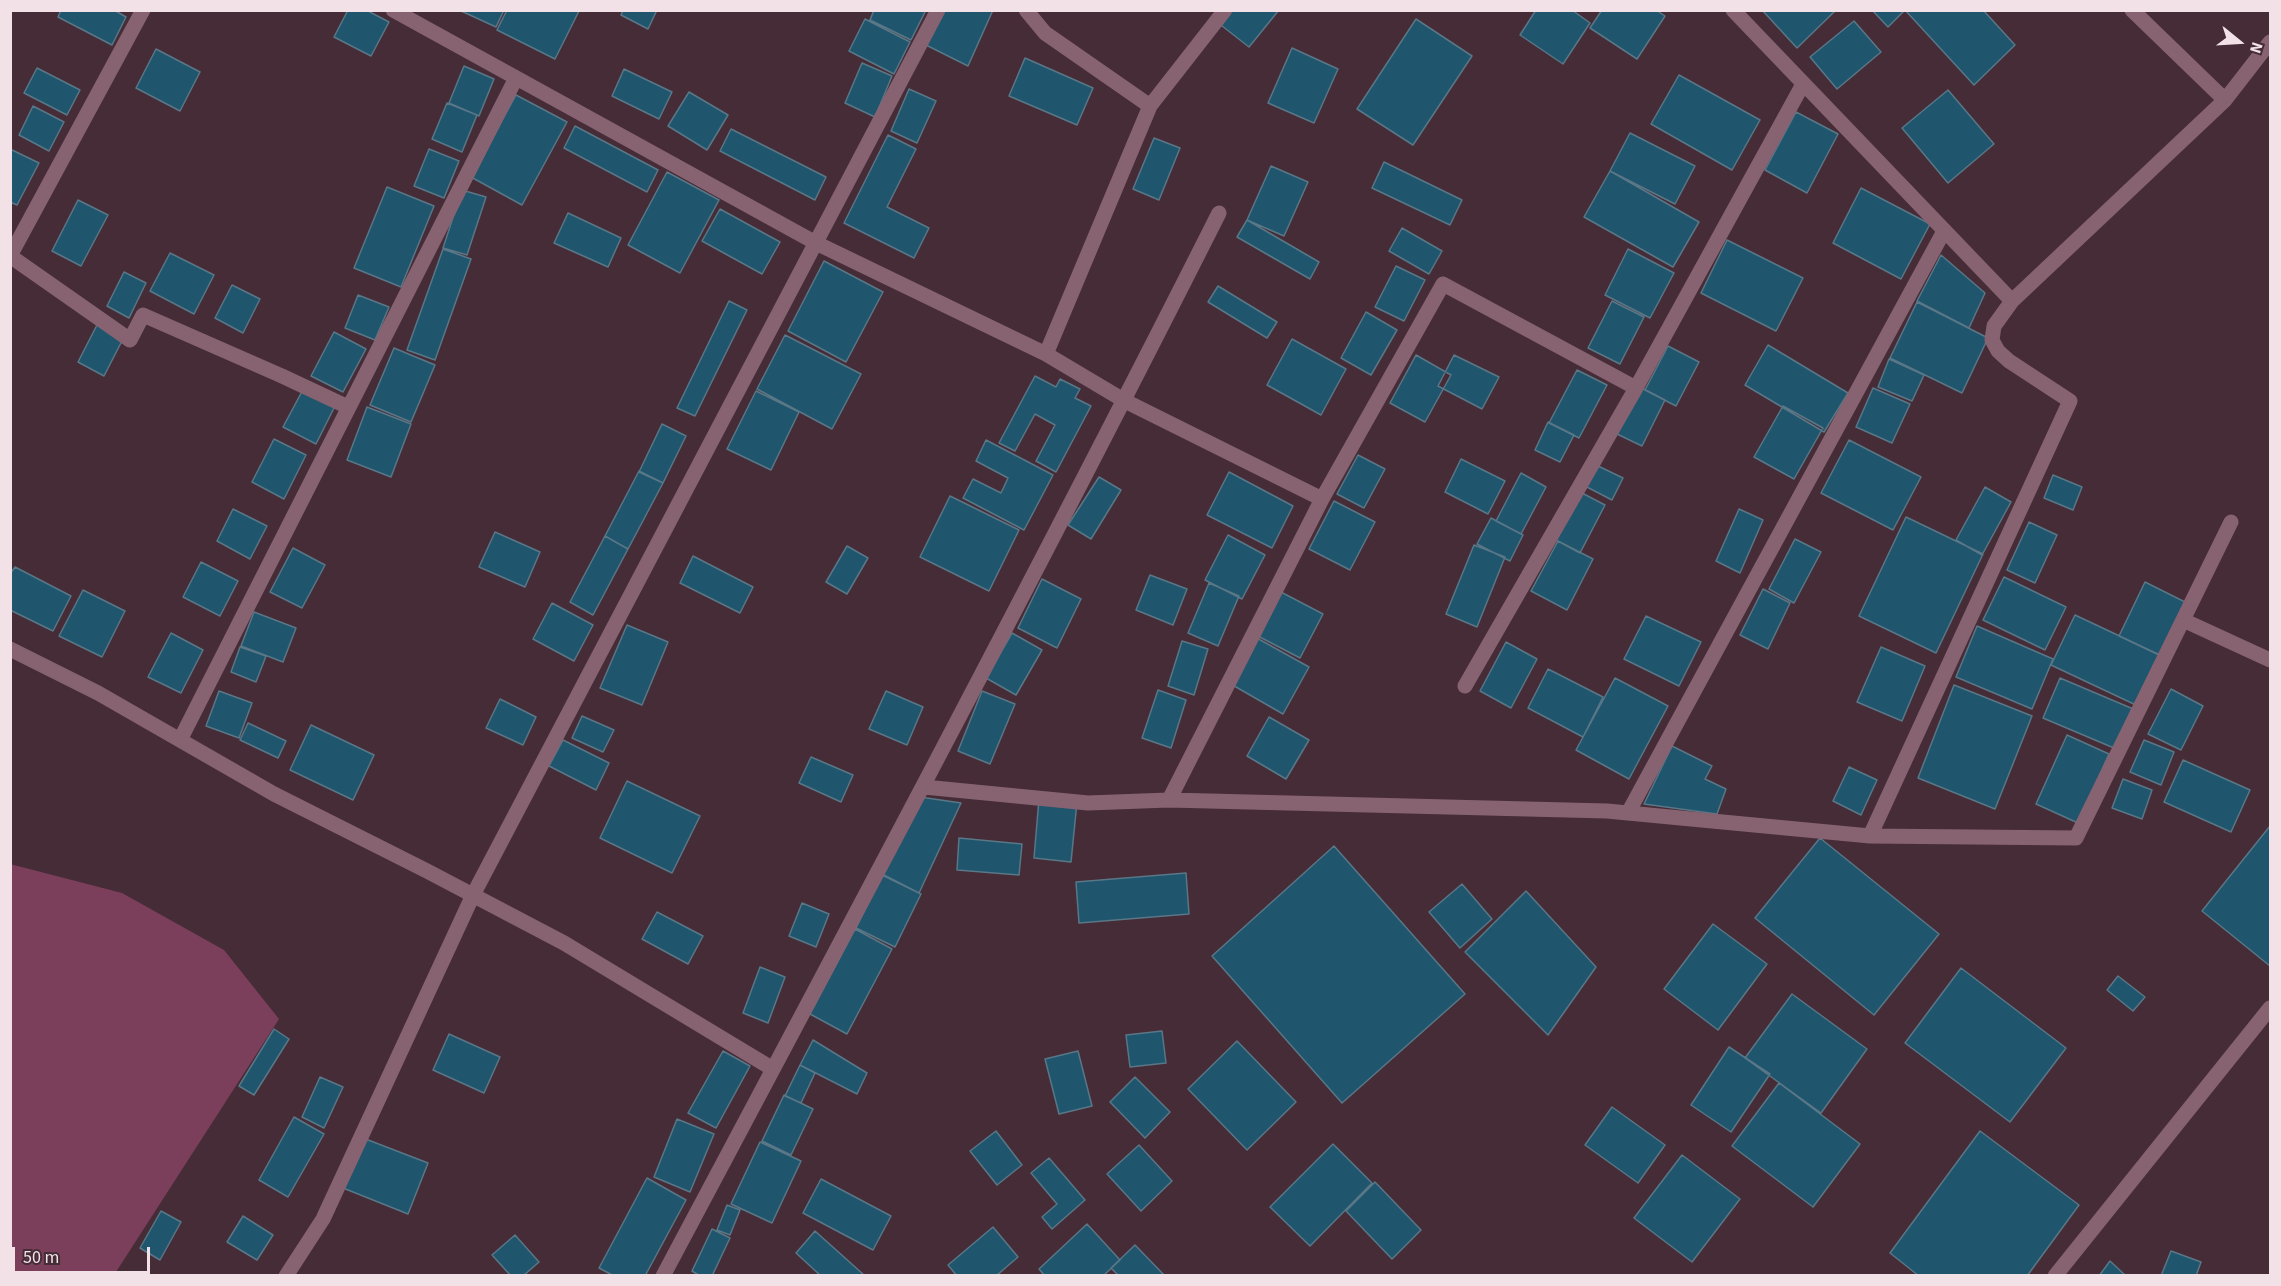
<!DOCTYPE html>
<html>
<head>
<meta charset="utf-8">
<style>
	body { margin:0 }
	#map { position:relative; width:2281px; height:1286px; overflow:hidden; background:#462c37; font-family:"Source Sans 3",sans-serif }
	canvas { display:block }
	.frame { position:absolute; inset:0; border:12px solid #f3e1e8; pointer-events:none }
	.north { position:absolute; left:2209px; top:12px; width:60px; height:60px; -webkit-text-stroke:4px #462c37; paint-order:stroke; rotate:108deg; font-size:16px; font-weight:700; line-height:24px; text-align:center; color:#f3e1e8 }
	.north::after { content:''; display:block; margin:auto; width:21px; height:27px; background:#f3e1e8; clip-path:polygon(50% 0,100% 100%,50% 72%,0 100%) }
	.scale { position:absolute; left:12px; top:1247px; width:138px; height:27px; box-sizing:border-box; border:3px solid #f3e1e8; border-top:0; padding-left:8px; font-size:18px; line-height:21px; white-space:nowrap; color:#f3e1e8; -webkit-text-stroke:4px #462c37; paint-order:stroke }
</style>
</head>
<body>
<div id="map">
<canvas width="2281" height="1286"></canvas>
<div class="frame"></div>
<div class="north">N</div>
<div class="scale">50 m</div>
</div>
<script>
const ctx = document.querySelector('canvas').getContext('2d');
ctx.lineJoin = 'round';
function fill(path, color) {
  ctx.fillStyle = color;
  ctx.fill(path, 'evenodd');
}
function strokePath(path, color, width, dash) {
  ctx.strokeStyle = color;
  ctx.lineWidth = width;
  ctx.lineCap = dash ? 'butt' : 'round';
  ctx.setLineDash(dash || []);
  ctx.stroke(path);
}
fill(new Path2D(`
	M10,864L122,893L224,950L279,1019L114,1275H11Z`), '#7c3f5b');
const building = new Path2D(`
	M61,10H114L126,17L112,45L58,17Z
	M348,10H366L389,22L371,56L334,37Z
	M459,10H504L496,27Z
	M507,10H577L579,11L555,59L497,30Z
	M623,10H657L648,29L621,15Z
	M874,10H926L911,40L870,20Z
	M944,10H993L968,66L926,45Z
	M1226,10H1279L1249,47L1217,22Z
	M1536,10H1572L1590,23L1563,64L1520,35Z
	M1602,10H1656L1665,16L1637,59L1590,28Z
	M1762,10H1833L1834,12L1797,48Z
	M1872,10H1905L1888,27Z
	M1905,10H1983L2015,45L1974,85Z
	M865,19L910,42L894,74L849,51Z
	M1416,19L1472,56L1413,145L1357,109Z
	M1854,21L1881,52L1837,89L1810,57Z
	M1292,48L1338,69L1314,123L1268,103Z
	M156,49L200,72L180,111L136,88Z
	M1025,58L1093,88L1077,125L1009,96Z
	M862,63L892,76L875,117L845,103Z
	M464,66L494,79L479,116L449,103Z
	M37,68L80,90L67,115L24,93Z
	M624,69L672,92L659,119L612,96Z
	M1679,75L1760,120L1732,170L1651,124Z
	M909,89L936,101L917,143L891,131Z
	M1948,90L1994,144L1948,183L1902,128Z
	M689,92L728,115L707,150L668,126Z
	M516,95L567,122L522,205L471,177Z
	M447,103L477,115L462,152L432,139Z
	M33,106L64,122L49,151L19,135Z
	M1796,112L1838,134L1807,193L1765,170Z
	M575,126L658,170L647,192L564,148Z
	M731,129L826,177L815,200L720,151Z
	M1630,133L1695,166L1675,204L1610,171Z
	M888,135L916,149L887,207L929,228L914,258L844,223Z
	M1154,138L1180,148L1159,200L1133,189Z
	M10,149L39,163L17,205L10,202Z
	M429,149L459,161L444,198L414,186Z
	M1384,162L1462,200L1450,225L1372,188Z
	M1271,166L1308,182L1284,236L1247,220Z
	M1610,171L1699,222L1673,267L1584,217Z
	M667,172L719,200L680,273L628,245Z
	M387,187L434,206L401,287L354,268Z
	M1861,188L1930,224L1901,279L1833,243Z
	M462,190L486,197L467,255L443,248Z
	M78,200L108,215L81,266L52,251Z
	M720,209L780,242L762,274L702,241Z
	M568,213L621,238L608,267L554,243Z
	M1247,220L1319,262L1310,279L1237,237Z
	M1402,228L1442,251L1429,274L1389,251Z
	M1727,240L1803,278L1776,331L1701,293Z
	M443,249L471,259L435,360L407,350Z
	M1628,249L1674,273L1650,318L1605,295Z
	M170,253L214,275L194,314L150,291Z
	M1941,255L1985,293L1969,328L1917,301Z
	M824,261L883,292L846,362L788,331Z
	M1396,266L1425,280L1404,321L1375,307Z
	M124,272L146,283L129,318L107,306Z
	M232,285L260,299L243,333L215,318Z
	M1218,286L1277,322L1267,338L1208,302Z
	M358,295L389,307L375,340L345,328Z
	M729,301L747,310L695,416L677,408Z
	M1612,301L1644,317L1620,364L1588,348Z
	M1917,302L1988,338L1962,393L1890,358Z
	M1366,312L1397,330L1371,375L1341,358Z
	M99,321L125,335L104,376L78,362Z
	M334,332L366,349L343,392L311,376Z
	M785,335L861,374L832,429L757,389Z
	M1292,339L1346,369L1321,415L1267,385Z
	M1768,345L1848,393L1824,432L1745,385Z
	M1668,346L1699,362L1676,406L1645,390Z
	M394,348L435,365L411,422L370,405Z
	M1416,355L1451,375L1425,422L1390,403Z
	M1454,355L1499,377L1482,409L1438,386Z
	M1889,359L1924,375L1912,401L1878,387Z
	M1577,370L1607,385L1579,438L1549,423Z
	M1035,376L1056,387L1060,379L1080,389L1075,398L1091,406L1056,472L1036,461L1055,425L1035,414L1015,451L999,443Z
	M306,384L338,400L316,444L283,427Z
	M1640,387L1665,400L1642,446L1617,434Z
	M1873,388L1910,404L1892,443L1856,427Z
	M756,391L799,412L771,470L727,449Z
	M1783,406L1823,428L1794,479L1754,457Z
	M367,407L411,424L391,477L347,460Z
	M1548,422L1574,435L1560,462L1535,450Z
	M662,424L686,436L663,483L639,472Z
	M274,439L306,455L284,499L252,482Z
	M986,440L1053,475L1024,530L963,498L973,479L1001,493L1008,478L976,461Z
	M1849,440L1921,477L1893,530L1821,493Z
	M1358,455L1385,469L1364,508L1337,494Z
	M1461,459L1505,481L1488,514L1445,492Z
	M1596,465L1623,478L1612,500L1585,486Z
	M639,471L663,483L628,549L605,536Z
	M1229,472L1293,506L1272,548L1207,515Z
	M1521,473L1546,487L1521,534L1496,521Z
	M2053,475L2082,487L2073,510L2044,498Z
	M1099,477L1121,490L1091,539L1068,525Z
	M1985,487L2011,502L1982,555L1956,540Z
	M1582,493L1605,505L1580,553L1556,540Z
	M950,496L1019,530L989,591L920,557Z
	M1334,501L1375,522L1350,570L1309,549Z
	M233,509L267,526L250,559L217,541Z
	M1739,509L1763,520L1740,573L1716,561Z
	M1906,517L1983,554L1936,653L1859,616Z
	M1491,518L1523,535L1510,561L1477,544Z
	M2029,522L2057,535L2035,583L2007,570Z
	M495,532L540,552L525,587L479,567Z
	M1228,535L1265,555L1242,599L1205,580Z
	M605,536L628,549L593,615L570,602Z
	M1795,539L1821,552L1794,603L1769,589Z
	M1558,541L1593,559L1567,610L1531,591Z
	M1474,545L1505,557L1477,627L1446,614Z
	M847,546L868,558L847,594L826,582Z
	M293,548L325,565L302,608L270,592Z
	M693,556L753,587L740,613L680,583Z
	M201,562L238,581L220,616L183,597Z
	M15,567L71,596L53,631L10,610V574Z
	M1150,575L1187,589L1173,625L1136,610Z
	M2004,577L2066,607L2045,650L1983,620Z
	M1042,579L1081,599L1057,648L1018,628Z
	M2145,582L2185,602L2159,655L2119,636Z
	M1209,583L1239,596L1218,646L1188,633Z
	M1763,589L1790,603L1768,649L1740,635Z
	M83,590L125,611L102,657L59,636Z
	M1279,591L1323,614L1300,658L1256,635Z
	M552,603L593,625L574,661L533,639Z
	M254,612L296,628L283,662L241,646Z
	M2075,615L2162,656L2138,706L2051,665Z
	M1646,616L1701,642L1679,686L1624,659Z
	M627,625L668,642L642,705L600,688Z
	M1977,626L2053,659L2032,709L1956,677Z
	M171,633L203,650L181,693L148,677Z
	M1012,633L1042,650L1016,695L986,678Z
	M1255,637L1309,667L1283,714L1229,683Z
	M1182,641L1208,649L1194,695L1168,686Z
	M1506,642L1537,659L1511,708L1480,691Z
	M240,647L266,656L256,682L231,672Z
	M1881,647L1925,666L1902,721L1857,702Z
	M1548,669L1603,697L1583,737L1528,708Z
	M1615,678L1668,706L1629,779L1576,750Z
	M2060,678L2138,711L2121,751L2043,718Z
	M1954,685L2032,716L1995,809L1918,778Z
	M2171,689L2203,706L2181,750L2148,734Z
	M1158,690L1186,700L1171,748L1142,738Z
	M219,691L252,703L239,738L206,726Z
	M886,691L923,707L907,745L869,729Z
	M982,691L1015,704L990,764L958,751Z
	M500,699L536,717L523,745L486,728Z
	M582,716L614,730L603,752L572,738Z
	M1269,717L1309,740L1286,779L1247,756Z
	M248,723L286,741L278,758L240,740Z
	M311,725L374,755L353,800L290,770Z
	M2067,735L2109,754L2078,823L2036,804Z
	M563,740L609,763L596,790L549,766Z
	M2144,740L2174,752L2161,785L2130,772Z
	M1672,746L1712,766L1705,779L1726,789L1717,814L1644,804Z
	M811,757L853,775L841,802L799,783Z
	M2183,760L2250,790L2231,832L2164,802Z
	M1849,767L1877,780L1861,815L1833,801Z
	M2123,779L2152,790L2142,819L2112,808Z
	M627,781L700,816L672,873L600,838Z
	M920,797L961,803L919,893L882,874Z
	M1039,799L1077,802L1071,862L1034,858Z
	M2270,826V966L2202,911Z
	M959,838L1022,844L1019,875L957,870Z
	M1820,838L1939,934L1874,1015L1755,918Z
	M1334,846L1465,994L1342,1103L1212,956Z
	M1186,873L1189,914L1079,923L1076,882Z
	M882,875L921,894L895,947L856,928Z
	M1462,884L1492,919L1460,948L1429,912Z
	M1526,891L1596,967L1548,1035L1465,952Z
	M802,903L829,914L816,947L789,936Z
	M657,912L703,936L688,964L642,939Z
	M1713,924L1767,964L1718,1030L1664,989Z
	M855,929L892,949L847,1034L810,1014Z
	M760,967L785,977L768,1023L743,1013Z
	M1961,968L2066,1048L2010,1122L1905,1043Z
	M2118,976L2145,997L2133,1011L2107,990Z
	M1792,994L1867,1049L1821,1113L1745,1058Z
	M274,1029L289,1039L254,1095L239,1086Z
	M1162,1031L1166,1063L1130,1067L1126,1035Z
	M449,1034L500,1057L484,1093L433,1070Z
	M813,1040L867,1073L857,1094L800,1065Z
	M1237,1041L1296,1102L1247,1150L1188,1089Z
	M1729,1047L1770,1074L1731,1132L1691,1105Z
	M723,1051L750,1066L716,1128L688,1113Z
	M1078,1051L1092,1106L1059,1114L1045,1059Z
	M800,1065L815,1073L801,1103L785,1096Z
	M320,1077L343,1087L324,1128L302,1117Z
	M1135,1077L1170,1112L1145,1138L1110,1102Z
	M1779,1083L1860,1144L1813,1207L1732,1146Z
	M784,1095L813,1109L791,1155L762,1141Z
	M1612,1107L1665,1145L1638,1183L1585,1145Z
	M294,1117L324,1134L288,1197L259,1180Z
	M677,1119L714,1134L690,1192L654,1177Z
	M996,1131L1022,1165L997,1185L970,1151Z
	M1980,1131L2079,1205L2027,1276H1919L1890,1253Z
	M363,1138L428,1163L408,1214L343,1188Z
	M760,1142L801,1161L772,1223L731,1204Z
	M1333,1144L1372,1183L1310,1246L1270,1207Z
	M1139,1145L1172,1181L1141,1211L1107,1174Z
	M1682,1155L1740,1199L1692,1262L1634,1218Z
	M1049,1158L1085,1200L1052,1229L1042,1217L1057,1204L1031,1173Z
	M647,1178L686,1200L645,1276H614L599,1268Z
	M821,1179L891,1216L873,1250L803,1213Z
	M1375,1182L1421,1230L1392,1259L1346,1211Z
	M727,1205L740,1210L730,1235L717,1230Z
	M161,1211L181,1222L160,1260L140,1248Z
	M243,1216L273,1235L257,1260L227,1242Z
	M1087,1224L1120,1260L1103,1276H1045L1039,1269Z
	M993,1227L1018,1257L996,1276H957L948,1265Z
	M712,1229L730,1238L712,1276H700L692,1271Z
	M815,1231L864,1275V1276H821L796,1253Z
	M515,1235L539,1262L523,1276H511L492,1255Z
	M1135,1245L1165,1276H1119L1111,1268Z
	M2171,1251L2201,1262L2196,1276H2161Z
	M2110,1261L2126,1276H2099Z`);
fill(building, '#1f556d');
strokePath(building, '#597787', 1.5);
strokePath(new Path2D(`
	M393,10L816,243L1046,354L1125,401L1322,499L1169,800L1088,803L924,787
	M1026,10L1045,33L1150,106
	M1733,10L2012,301
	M2132,10L2225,100
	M10,256L130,340L143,315L282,376L348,407
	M10,256L143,10
	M1046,354L1150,106L1225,10
	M1636,388L1803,84
	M1322,499L1443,284L1636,388L1465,686
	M2183,620L2270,660
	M10,649L98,693L274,794L427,871L564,943L773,1069
	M180,740L516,78
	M1169,800L1607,811L1870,836L2076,838L2231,522
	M1628,813L1944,231
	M1870,836L2070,401L2009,361L1998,351L1992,340L1994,326L2012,301L2225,100L2270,42
	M286,1276L323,1219L473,895L938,10
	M663,1276C851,923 1039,570 1219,213
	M2055,1276L2270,1008`), '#876372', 15);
</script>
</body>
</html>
